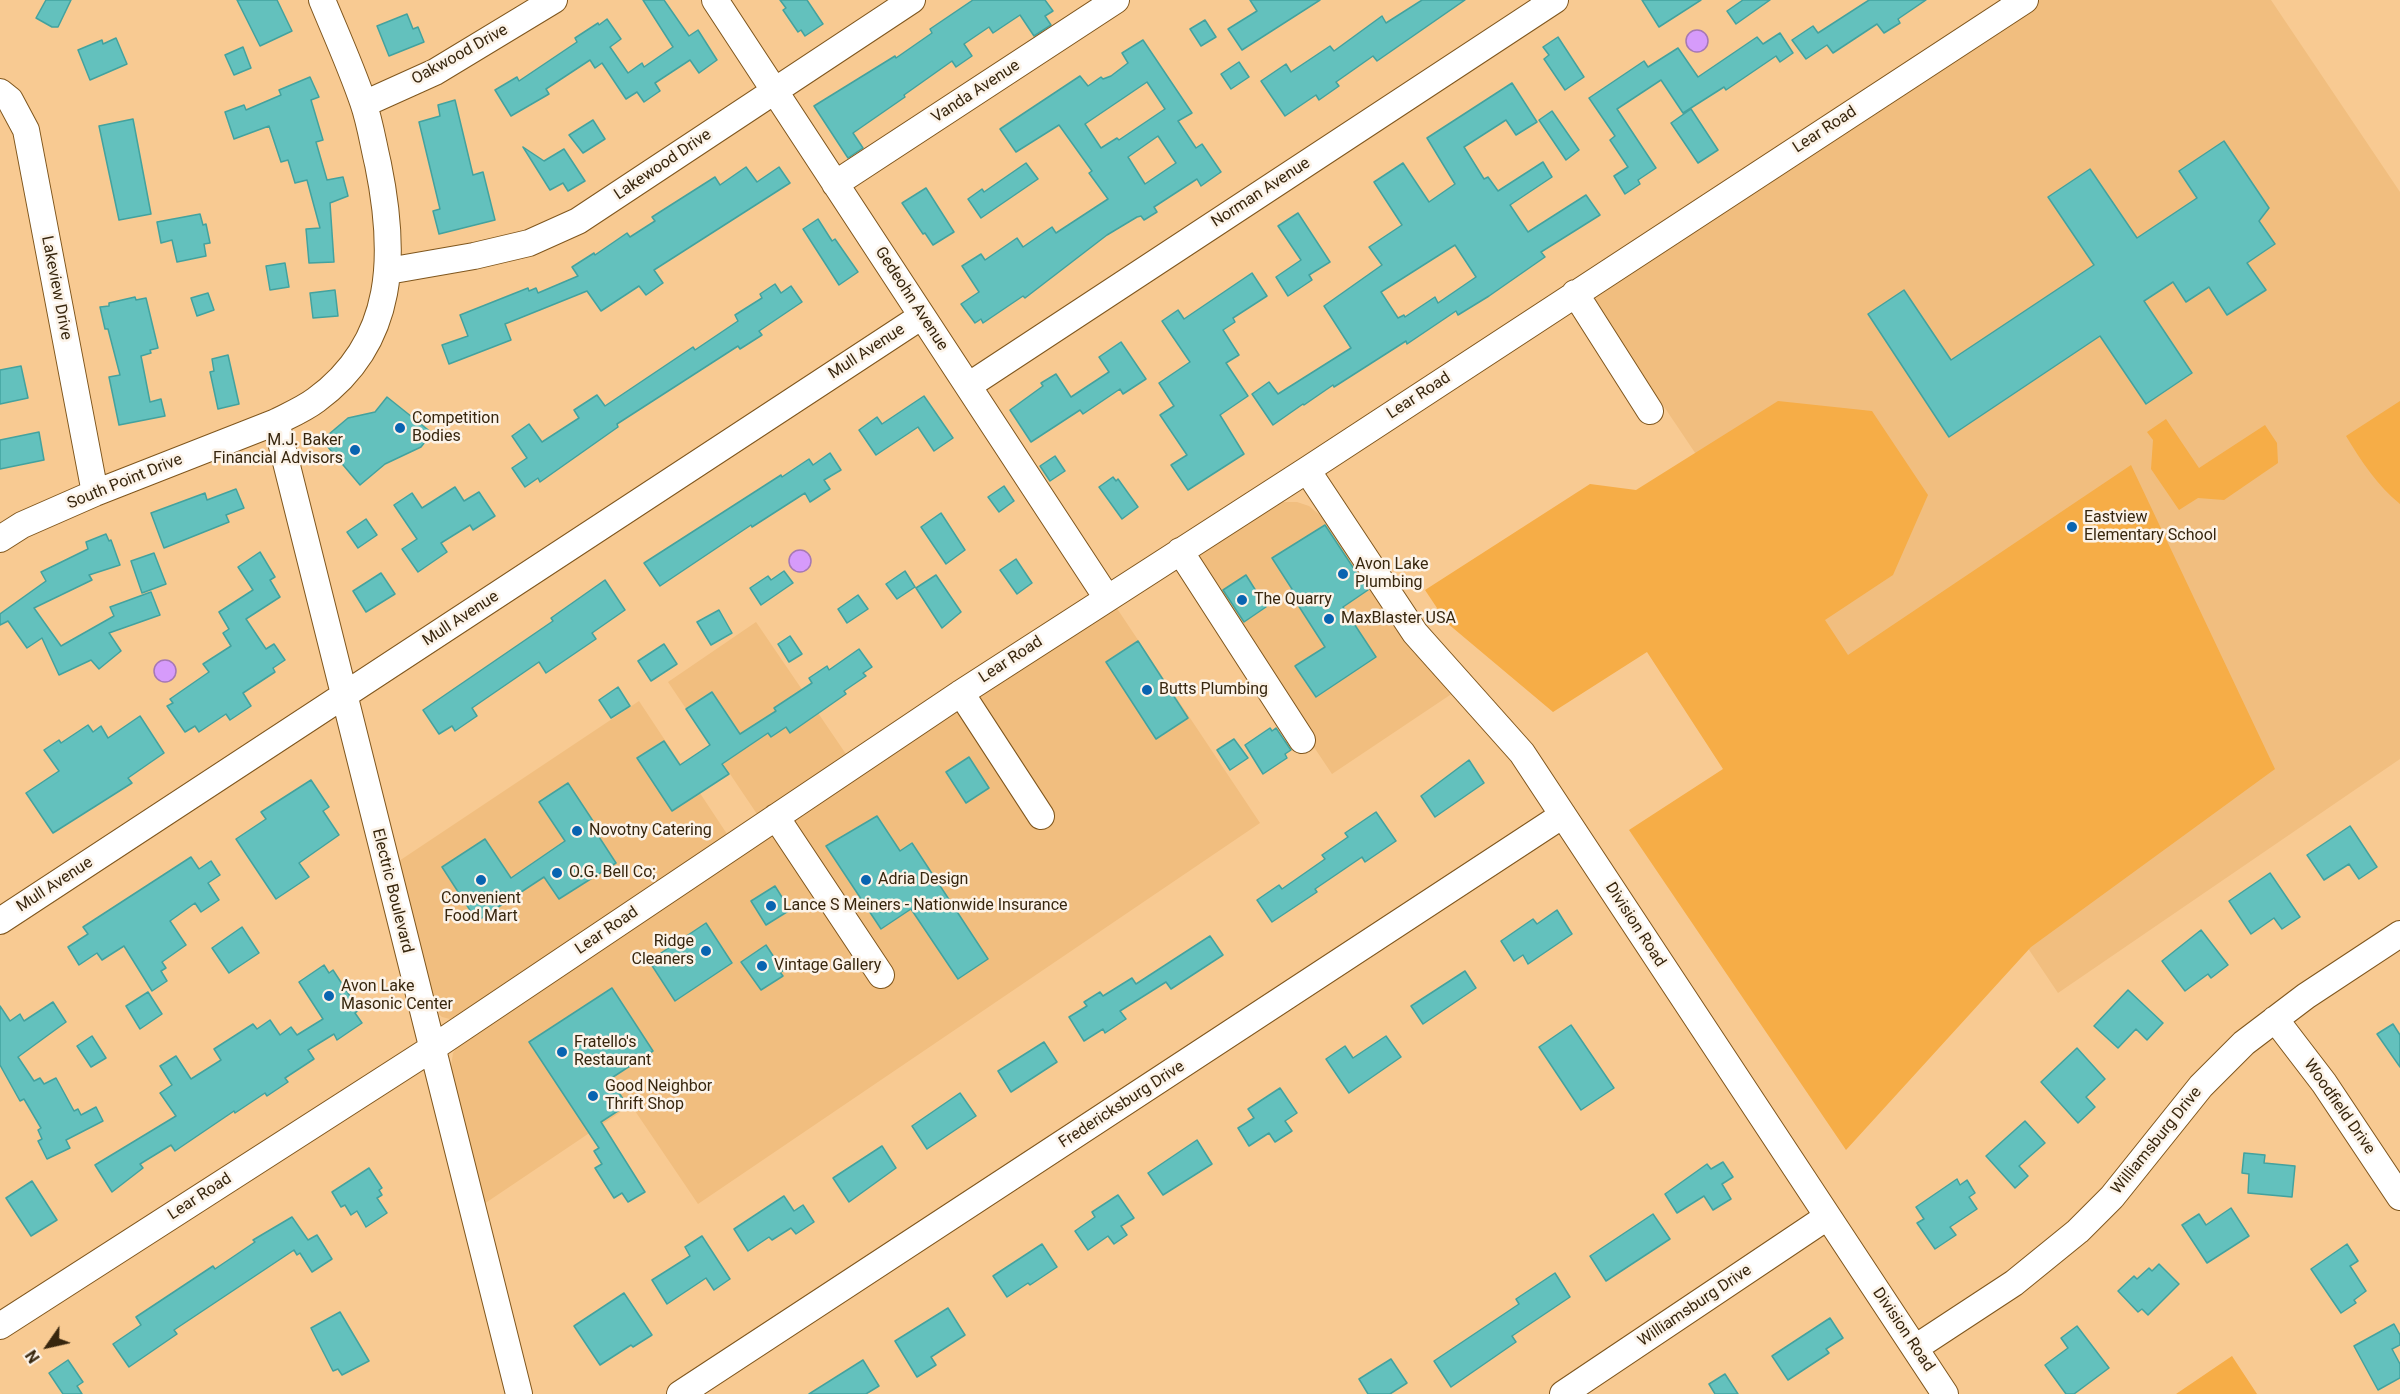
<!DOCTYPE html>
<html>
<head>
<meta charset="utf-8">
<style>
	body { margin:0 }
	#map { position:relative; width:2400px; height:1394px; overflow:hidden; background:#f8ca92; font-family:Roboto,sans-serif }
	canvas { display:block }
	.north { position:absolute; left:18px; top:1316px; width:60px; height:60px; -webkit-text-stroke:4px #fcf3e8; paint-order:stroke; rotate:236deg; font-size:16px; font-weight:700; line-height:24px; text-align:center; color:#37260e }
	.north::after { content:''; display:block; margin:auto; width:21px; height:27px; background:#37260e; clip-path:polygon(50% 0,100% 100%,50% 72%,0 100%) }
</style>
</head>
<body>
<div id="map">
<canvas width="2400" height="1394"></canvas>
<div class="north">N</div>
</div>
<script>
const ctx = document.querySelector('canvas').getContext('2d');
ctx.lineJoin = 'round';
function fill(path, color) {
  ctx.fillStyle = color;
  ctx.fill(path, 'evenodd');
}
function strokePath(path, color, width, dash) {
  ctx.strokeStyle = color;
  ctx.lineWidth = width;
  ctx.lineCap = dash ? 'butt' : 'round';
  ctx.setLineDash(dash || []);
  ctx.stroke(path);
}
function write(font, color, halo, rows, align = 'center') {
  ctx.font = font + ' Roboto,sans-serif';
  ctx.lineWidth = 5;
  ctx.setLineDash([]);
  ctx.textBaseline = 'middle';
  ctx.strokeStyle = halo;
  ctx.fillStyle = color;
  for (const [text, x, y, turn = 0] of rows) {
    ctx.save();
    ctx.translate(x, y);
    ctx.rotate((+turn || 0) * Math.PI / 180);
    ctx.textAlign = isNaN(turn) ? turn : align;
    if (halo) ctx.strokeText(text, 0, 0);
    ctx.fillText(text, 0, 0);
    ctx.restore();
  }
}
fill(new Path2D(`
	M2040,0H2271L2400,192V759L2058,993L1589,295Z
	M1282,502H1297L1309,506L1327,521L1453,693L1332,774L1188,559Z
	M1116,607L1260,823L698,1204L631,1105L481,1206L450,1073L453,1053L464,1037Z
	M756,622L848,757L759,817L668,682Z
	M639,701L729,837L464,1012L450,1019L442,1017L434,1010L396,863Z`), '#f1be7f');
fill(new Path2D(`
	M1778,401L1872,411L1928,495L1893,575L1825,620L1848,655L2131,465L2275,769L2031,947L1846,1150L1629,830L1723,769L1647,652L1553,712L1447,623L1425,590L1590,484L1636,490Z
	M2400,401V504C2377,485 2361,461 2346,436Z
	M2166,419L2199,468L2265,425L2277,443L2278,463L2224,500L2198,498L2179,510L2151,469L2153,440L2147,432Z
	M2232,1356L2257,1394H2176Z`), '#f6ad47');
const water = new Path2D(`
	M1686 41a11 11 0 1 1 22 0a11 11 0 1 1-22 0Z
	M789 561a11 11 0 1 1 22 0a11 11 0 1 1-22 0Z
	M154 671a11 11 0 1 1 22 0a11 11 0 1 1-22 0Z`);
fill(water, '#d69bfb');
strokePath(water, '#a678b4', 1.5);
const building = new Path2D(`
	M46,0H71L58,27H52L36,18Z
	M237,0H277L292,31L260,46Z
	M643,0H664L689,36L698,30L717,60L699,73L690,60L655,83L660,91L644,102L637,92L626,99L602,63L595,68L590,60L546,89L549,94L511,116L495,90L517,77L519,81L577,42L575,38L598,23L599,25L607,19L621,39L610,47L628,73L642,63L644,67L673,47Z
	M780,0H807L823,24L805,36L801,30L798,32L783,10L786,8Z
	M973,0H1045L1053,11L1045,16L1051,25L1034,36L1020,15L993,33L989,27L964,44L972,56L956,67L952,61L904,95L905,97L853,133L863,148L848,158L814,106L895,56L896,58L932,33L930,29Z
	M1250,0H1320L1242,50L1228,29L1257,11Z
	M1422,0H1465L1377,61L1373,56L1336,82L1339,86L1319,100L1316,95L1285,116L1261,81L1286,64L1291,72L1330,46L1334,51L1382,16L1386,23Z
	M1642,0H1701L1659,27Z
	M1743,0H1770L1736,24L1727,11Z
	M1869,0H1926L1898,19L1900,23L1884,33L1877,24L1833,53L1827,45L1806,59L1792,40L1813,26L1818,33Z
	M407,14L413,29L418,27L424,42L389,56L377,26Z
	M1205,20L1216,37L1201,46L1190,29Z
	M1780,33L1793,53L1780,62L1776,56L1726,90L1724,87L1683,113L1661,80L1617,109L1656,168L1638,180L1640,184L1625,194L1614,176L1628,167L1610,140L1615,136L1589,98L1644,61L1648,67L1678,48L1698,77L1757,37L1763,44Z
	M1558,37L1584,77L1565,90L1544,59L1549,55L1543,47Z
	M116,38L127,64L90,80L78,50L102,40L103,44Z
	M1143,40L1192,113L1178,121L1196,148L1202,144L1221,172L1201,186L1197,179L1154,207L1157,212L1144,220L1141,216L1137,217L1107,235L1025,298L1023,296L983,323L981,319L975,323L961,304L979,292L962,266L981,254L985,260L1017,238L1023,247L1052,227L1056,233L1108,199L1089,173L1092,171L1059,125L1016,152L1000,129L1080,76L1088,86L1101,77L1103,79L1111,76L1128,63L1122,53ZM1147,82L1165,109L1119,140L1117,138L1101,148L1085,124ZM1158,136L1176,163L1145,184L1128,157Z
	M243,47L251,68L234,75L225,55Z
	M1239,62L1249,77L1231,89L1221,74Z
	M310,77L319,97L311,100L323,140L316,142L327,180L343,177L348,196L330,203L334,262L309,263L306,229L320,228L307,180L295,183L288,160L281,162L269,126L234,139L225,112L244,105L246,110L281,95L279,90Z
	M1512,83L1537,122L1516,135L1506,120L1464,147L1484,179L1488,177L1498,191L1543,162L1552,177L1510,205L1528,232L1586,195L1600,215L1541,252L1545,257L1489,296L1458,315L1456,311L1407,344L1406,341L1334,387L1333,385L1304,405L1303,404L1273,425L1252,394L1269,382L1278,394L1351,348L1324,306L1382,265L1369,247L1402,225L1374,182L1403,163L1429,202L1455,184L1427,138ZM1455,245L1476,277L1438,303L1435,297L1405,317L1404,315L1398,318L1381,292Z
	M455,100L473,175L483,172L495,220L439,234L433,211L440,209L419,122L440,116L438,105Z
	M1691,109L1718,150L1698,163L1671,123Z
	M1552,111L1579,150L1566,160L1539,120Z
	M133,119L151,214L119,220L99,126Z
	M593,120L605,139L583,153L569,135Z
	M2224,141L2269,208L2259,221L2275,244L2247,263L2266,290L2227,315L2209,287L2186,302L2173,282L2144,301L2192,373L2146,404L2100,336L1949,437L1868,314L1904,290L1951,360L2094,265L2048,197L2090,169L2137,238L2197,198L2179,171Z
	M523,147L544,161L564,149L585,181L568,191L563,183L550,190Z
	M1026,163L1038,179L981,218L968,199L982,189L984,192Z
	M746,167L757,182L779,167L790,183L654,270L663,283L646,295L639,286L601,311L587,291L505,324L511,340L449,364L442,345L468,336L460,315L528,288L529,291L536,288L538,293L578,276L572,267L594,253L595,255L627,233L630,237L655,221L652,217L715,177L720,185Z
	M926,188L954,232L933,245L925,233L923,234L902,203Z
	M1298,213L1330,262L1309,275L1312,280L1288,296L1276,277L1301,260L1278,226Z
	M200,214L203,225L206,224L210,243L204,244L206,256L177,262L172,240L161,243L157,222Z
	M818,219L832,241L835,239L858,272L839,285L803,229Z
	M285,263L289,287L270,290L266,266Z
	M1252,273L1267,296L1233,318L1235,322L1223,330L1239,355L1226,363L1248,396L1220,415L1244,454L1188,490L1171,465L1187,455L1160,415L1174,406L1159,383L1190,362L1162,321L1178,310L1184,319Z
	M775,284L781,293L791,286L802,302L759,331L762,335L740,349L738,346L617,424L618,427L540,482L538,478L525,487L512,468L527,458L512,436L529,424L542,442L579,418L574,410L597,395L605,406L693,347L695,350L738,321L735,315L762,298L760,294Z
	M335,290L338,316L313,318L310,293Z
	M208,293L214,310L197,316L191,298Z
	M135,297L136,300L146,298L158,348L150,350L151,353L141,356L150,402L161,399L165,416L119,425L109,377L120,375L108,329H105L100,307L109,306V303Z
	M1121,342L1146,379L1123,394L1120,389L1083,414L1080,410L1031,442L1010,410L1043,386L1041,383L1056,374L1071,397L1109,372L1099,357Z
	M228,355L239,404L218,409L210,372L214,371L212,359Z
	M21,366L28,398L0,404V370Z
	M924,396L953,438L934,451L918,427L876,455L859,430L877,417L882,424Z
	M387,397L432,433L421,447L385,464L360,485L322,440L348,418L375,412Z
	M39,432L44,460L0,469V440Z
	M830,453L841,470L824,480L830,489L810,502L805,493L752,527L751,525L660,586L644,563L781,475L782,477L809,459L813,465Z
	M1055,456L1065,471L1050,481L1040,466Z
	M1113,477L1116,481L1118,479L1138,507L1122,519L1099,487Z
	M1004,486L1014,501L999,512L988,497Z
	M455,487L464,501L479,492L495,516L473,530L470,525L441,543L447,552L418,572L402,549L417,539L394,505L412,493L422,508Z
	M236,489L244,508L226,515L229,522L164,548L151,513L205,493L207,500Z
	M941,513L965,550L946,564L921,527Z
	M366,519L377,535L358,548L347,532Z
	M1325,525L1368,590L1343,607L1376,657L1316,697L1295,666L1325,647L1289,591L1292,589L1272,558Z
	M106,534L109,541L111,540L120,565L89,575L92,580L34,608L61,646L114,616L110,607L151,592L160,615L109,633L121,651L99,669L91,660L59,675L42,638L27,648L8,621L0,625V614L46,581L41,572L88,549L86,542Z
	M260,552L275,577L270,580L280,597L246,619L266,649L274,644L285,660L273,668L275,672L243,693L251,706L230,720L226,714L199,732L195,726L185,732L167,706L173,703L170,699L209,672L203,664L231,646L223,633L229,629L219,612L253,590L238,567Z
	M154,553L166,584L142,593L131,561Z
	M1016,559L1032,583L1017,594L1000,570Z
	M784,571L793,583L761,605L750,588L768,576L771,580Z
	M905,571L915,587L897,599L886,584Z
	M381,573L395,594L366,612L353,591Z
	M936,575L961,612L942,628L916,588Z
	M1246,575L1266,607L1244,622L1223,590Z
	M605,580L625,610L592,633L596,639L546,673L539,662L472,708L477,716L455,731L452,726L439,734L423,710L553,621L551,618Z
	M858,595L868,609L847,623L838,609Z
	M719,610L732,633L711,645L697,622Z
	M790,636L802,654L789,662L778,644Z
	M1138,641L1188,718L1156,739L1106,662Z
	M664,644L677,664L651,681L638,661Z
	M859,649L872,667L863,673L866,676L844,691L846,694L790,733L786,727L771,737L768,733L722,764L729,774L672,811L637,758L664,741L680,765L710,745L686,709L712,692L740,734L776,711L774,708L812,683L809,678L827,666L829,670Z
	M618,687L630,706L611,718L599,700Z
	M140,716L164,753L128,778L132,783L53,833L26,793L59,771L44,750L59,740L61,743L88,725L93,732L101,726L108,738Z
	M1270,728L1272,731L1276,728L1291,750L1285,754L1287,758L1263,774L1245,745Z
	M1234,739L1248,758L1230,770L1217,750Z
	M969,757L989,788L966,803L946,772Z
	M1469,760L1484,783L1435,817L1421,796Z
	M311,780L329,807L323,811L339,835L299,863L309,877L276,899L236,839L266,819L261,812Z
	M568,783L593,821L590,823L616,863L559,899L544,877L477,921L442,867L485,839L511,878L565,841L539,802Z
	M1376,812L1396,841L1365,862L1362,857L1315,889L1317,892L1272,922L1257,900L1279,885L1282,889L1325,859L1322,855L1348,837L1345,833Z
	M877,816L900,851L912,843L988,959L958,979L911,909L881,929L826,846Z
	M2350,826L2377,867L2359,879L2349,864L2324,880L2307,855Z
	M191,857L199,869L211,861L220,875L208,883L219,900L201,912L195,903L170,921L186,945L162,962L166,968L161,971L167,981L152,991L124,946L102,960L97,953L79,965L68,947L88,934L83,927Z
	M2270,873L2300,917L2282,929L2274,918L2251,934L2229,901Z
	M775,886L790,910L766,925L751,901Z
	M1557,910L1572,934L1528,964L1523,955L1514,961L1501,941L1533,919L1537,924Z
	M706,923L732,963L675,1001L649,961Z
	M242,927L259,953L229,973L212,948Z
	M2201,930L2228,965L2211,978L2208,974L2185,991L2162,961Z
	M1210,936L1223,955L1171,989L1166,982L1120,1011L1126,1019L1105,1033L1103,1029L1084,1041L1069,1017L1087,1006L1084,1002L1100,992L1103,996L1132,978L1136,984Z
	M766,945L783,971L780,972L783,976L761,990L741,962Z
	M324,965L329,973L333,970L359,1010L355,1013L362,1023L337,1040L334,1034L308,1050L314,1059L285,1078L288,1082L267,1096L265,1093L235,1113L234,1111L175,1151L171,1145L140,1164L143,1168L112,1192L95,1165L176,1116L160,1093L172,1085L160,1066L176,1056L191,1079L221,1060L214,1049L253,1024L257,1029L270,1020L280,1035L291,1027L297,1035L323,1019L299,982Z
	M1465,971L1476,988L1423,1024L1411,1006Z
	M612,988L653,1051L610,1079L627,1105L601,1122L645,1192L628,1202L622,1193L614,1198L595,1168L602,1164L594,1151L599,1148L529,1042Z
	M2128,990L2163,1023L2147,1040L2136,1029L2118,1048L2094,1026Z
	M148,992L162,1014L140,1029L126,1006Z
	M53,1002L66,1022L18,1057L34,1081L40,1078L44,1084L56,1078L74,1111L78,1109L81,1115L96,1107L103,1121L66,1140L70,1148L47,1159L38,1141L42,1139L38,1130L41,1128L24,1099L20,1101L0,1065V1006L10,1021L20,1014L24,1021Z
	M2393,1024L2400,1035V1067L2377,1034Z
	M1571,1025L1614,1088L1581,1110L1539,1047Z
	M92,1036L106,1058L91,1067L77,1046Z
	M1386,1036L1401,1057L1349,1093L1326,1059L1345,1046L1353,1058Z
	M1044,1042L1057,1062L1011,1092L998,1071Z
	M2077,1048L2105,1079L2086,1097L2095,1107L2078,1123L2041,1082Z
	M1280,1088L1297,1113L1285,1121L1292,1131L1275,1142L1269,1133L1249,1146L1238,1128L1254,1118L1248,1109Z
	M960,1093L976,1116L927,1149L912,1126Z
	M2025,1121L2045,1143L2019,1166L2028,1176L2015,1188L1986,1156Z
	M1197,1140L1212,1164L1163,1195L1148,1173Z
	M882,1146L896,1168L849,1202L833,1178Z
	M2244,1153L2265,1155L2264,1163L2295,1166L2292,1197L2248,1193L2249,1174L2242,1173Z
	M1723,1162L1733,1177L1722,1184L1731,1199L1713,1210L1704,1196L1677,1213L1665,1194L1707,1164L1711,1169Z
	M369,1168L382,1188L379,1190L382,1195L377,1198L387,1213L366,1227L357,1211L351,1215L345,1205L341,1207L332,1192Z
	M1957,1179L1960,1185L1967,1180L1975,1193L1969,1197L1977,1209L1950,1227L1956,1235L1935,1249L1917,1223L1924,1219L1916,1207Z
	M32,1181L57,1220L31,1236L6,1198Z
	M1118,1195L1134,1218L1121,1226L1127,1235L1114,1244L1108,1236L1088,1250L1075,1231L1095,1217L1092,1212Z
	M784,1196L794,1211L803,1205L814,1222L796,1234L791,1228L772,1240L769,1237L748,1251L734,1229Z
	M2231,1208L2249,1236L2207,1263L2182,1225L2199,1214L2206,1225Z
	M1653,1214L1670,1239L1606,1281L1590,1256Z
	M292,1217L308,1240L317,1235L332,1259L312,1272L300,1253L297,1255L294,1250L174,1330L177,1334L129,1367L113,1344L141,1325L136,1317L213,1266L215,1269L255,1242L253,1240Z
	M702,1236L730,1279L714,1290L706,1278L667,1304L652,1280L690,1256L685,1247Z
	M1042,1244L1057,1267L1030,1285L1028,1283L1007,1297L993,1276Z
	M2347,1244L2358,1261L2350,1266L2366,1291L2354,1300L2356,1303L2341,1313L2311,1269Z
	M2159,1264L2179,1284L2148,1315L2142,1309L2138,1312L2118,1291L2134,1276L2137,1279L2149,1268L2152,1271Z
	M1555,1273L1570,1297L1512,1336L1516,1342L1451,1387L1434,1361L1519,1304L1516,1299Z
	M624,1293L652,1335L633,1347L631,1345L600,1365L574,1326Z
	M948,1308L965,1335L931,1357L936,1365L917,1377L895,1341Z
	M340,1312L369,1361L342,1375L338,1369L333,1371L311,1328Z
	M1830,1318L1843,1338L1826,1349L1829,1353L1788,1380L1772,1356Z
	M2394,1324L2400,1335V1345L2392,1349L2400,1364V1378L2378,1390L2354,1346Z
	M2077,1326L2109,1368L2074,1394H2066L2045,1365L2068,1348L2061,1338Z
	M1391,1359L1407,1383L1390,1394H1368L1359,1379Z
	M68,1360L83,1382L77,1386L82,1394H63L49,1373Z
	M863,1360L879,1386L866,1394H809Z
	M1725,1374L1738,1394H1715L1709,1384Z`);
fill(building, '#63c1bd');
strokePath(building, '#43a29e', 1.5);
const minor = new Path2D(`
	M715,0L1107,598
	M0,92L10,100L26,130L95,493
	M364,104L435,72L554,0
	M835,184L1116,0
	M388,271L474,256L529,243L578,221L912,0
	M1575,293L1650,411
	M968,386L1555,0
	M276,422L519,1394
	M1307,470L1415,633L1522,753L1945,1394
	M0,539L22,525L95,493L276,422C290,415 304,409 316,400C397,341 396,252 378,164C373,143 370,122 363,102C351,67 336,34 322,0
	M1180,551L1302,740
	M961,693L1041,816
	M776,817L881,975
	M0,921L922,316
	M2275,1019L2324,1083L2400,1197
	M0,1326L431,1049L961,693L1307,470L2025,0
	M1915,1348L2014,1283L2078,1231L2112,1197L2201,1086L2244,1043L2306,996L2400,934
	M680,1394L1563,815
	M1563,1394L1827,1217`);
strokePath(minor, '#7f561d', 28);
strokePath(minor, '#fff', 26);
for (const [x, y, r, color] of [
	[400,428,6,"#0964b1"],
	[355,450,6,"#0964b1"],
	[2072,527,6,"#0964b1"],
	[1343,574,6,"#0964b1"],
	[1242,600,6,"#0964b1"],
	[1329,619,6,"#0964b1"],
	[1147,690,6,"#0964b1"],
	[577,831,6,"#0964b1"],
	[557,873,6,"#0964b1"],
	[481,880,6,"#0964b1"],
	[866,880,6,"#0964b1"],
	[771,906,6,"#0964b1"],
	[706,951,6,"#0964b1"],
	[762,966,6,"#0964b1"],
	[329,996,6,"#0964b1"],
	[562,1052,6,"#0964b1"],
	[593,1096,6,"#0964b1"]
]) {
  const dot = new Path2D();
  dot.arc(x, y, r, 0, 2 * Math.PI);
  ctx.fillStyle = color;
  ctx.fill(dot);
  strokePath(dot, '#fcf3e8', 2);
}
write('16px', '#37260e', '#fcf3e8', [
	["Oakwood Drive",460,55,-29],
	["Vanda Avenue",976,92,-33],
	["Lear Road",1825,130,-33],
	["Lakewood Drive",663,165,-34],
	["Norman Avenue",1261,193,-33],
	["Lakeview Drive",56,288,79],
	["Gedeohn Avenue",911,299,57],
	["Mull Avenue",867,352,-33],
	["Lear Road",1419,396,-33],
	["South Point Drive",125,482,-22],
	["Mull Avenue",461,619,-33],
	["Lear Road",1011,660,-33],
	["Mull Avenue",55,885,-33],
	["Electric Boulevard",392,891,76],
	["Division Road",1635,925,57],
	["Lear Road",607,931,-34],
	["Fredericksburg Drive",1122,1105,-33],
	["Woodfield Drive",2339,1107,55],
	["Williamsburg Drive",2157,1141,-51],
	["Lear Road",200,1197,-33],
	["Williamsburg Drive",1695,1306,-34],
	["Division Road",1903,1330,56]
]);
write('16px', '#37260e', '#fcf3e8', [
	["Competition",412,419],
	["Bodies",412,437],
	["M.J. Baker",343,441,"right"],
	["Financial Advisors",343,459,"right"],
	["Eastview",2084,518],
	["Elementary School",2084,536],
	["Avon Lake",1355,565],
	["Plumbing",1355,583],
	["The Quarry",1254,600],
	["MaxBlaster USA",1341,619],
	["Butts Plumbing",1159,690],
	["Novotny Catering",589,831],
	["O.G. Bell Co;",569,873],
	["Adria Design",878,880],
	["Convenient",481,899,"center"],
	["Food Mart",481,917,"center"],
	["Lance S Meiners - Nationwide Insurance",783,906],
	["Ridge",694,942,"right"],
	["Cleaners",694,960,"right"],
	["Vintage Gallery",774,966],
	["Avon Lake",341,987],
	["Masonic Center",341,1005],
	["Fratello's",574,1043],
	["Restaurant",574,1061],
	["Good Neighbor",605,1087],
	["Thrift Shop",605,1105]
], 'left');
</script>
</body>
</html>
